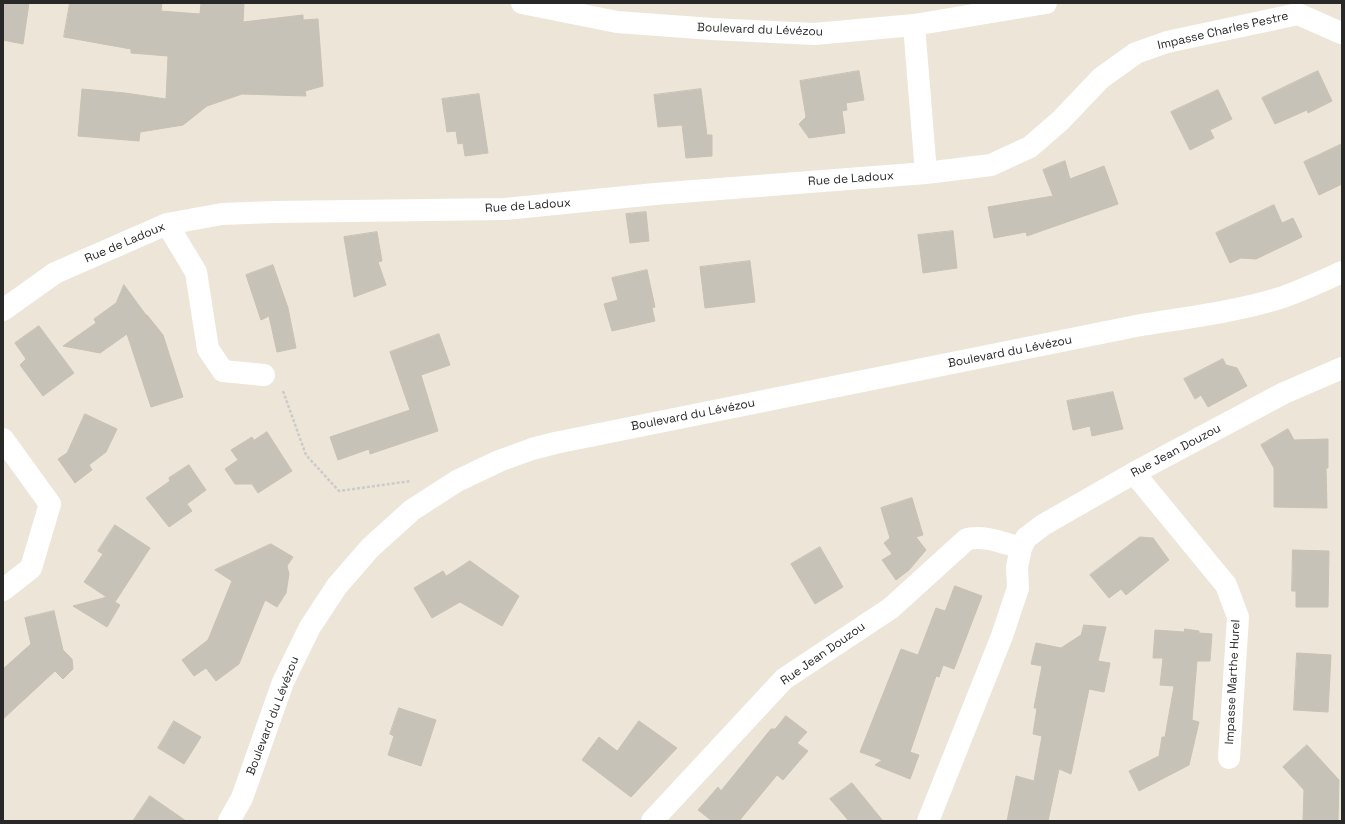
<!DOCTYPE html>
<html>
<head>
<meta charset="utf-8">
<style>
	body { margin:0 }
	#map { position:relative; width:1345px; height:824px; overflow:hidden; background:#ede5d8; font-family:"Space Grotesk",sans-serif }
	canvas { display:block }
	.frame { position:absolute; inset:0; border:4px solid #282828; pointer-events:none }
</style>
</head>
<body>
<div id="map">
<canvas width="1345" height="824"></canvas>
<div class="frame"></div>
</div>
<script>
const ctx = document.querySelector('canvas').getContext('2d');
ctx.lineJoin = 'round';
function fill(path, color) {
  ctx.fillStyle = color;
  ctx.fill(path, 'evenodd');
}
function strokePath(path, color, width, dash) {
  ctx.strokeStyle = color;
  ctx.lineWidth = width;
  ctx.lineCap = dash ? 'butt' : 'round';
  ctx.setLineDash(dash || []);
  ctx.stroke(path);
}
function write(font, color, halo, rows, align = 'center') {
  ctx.font = font + ' "Space Grotesk",sans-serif';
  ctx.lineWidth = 3.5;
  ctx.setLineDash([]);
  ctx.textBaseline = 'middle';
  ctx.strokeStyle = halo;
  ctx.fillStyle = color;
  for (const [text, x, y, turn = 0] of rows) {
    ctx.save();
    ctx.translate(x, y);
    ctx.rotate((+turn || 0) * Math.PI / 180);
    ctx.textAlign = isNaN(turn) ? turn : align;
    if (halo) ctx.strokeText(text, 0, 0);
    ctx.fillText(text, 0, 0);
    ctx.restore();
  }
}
const building = new Path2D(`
	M3,3H29L23,44L3,40Z
	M70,3H162L161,11L200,14L201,3H244L243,22L303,15V20L318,19L323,86L305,91L306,96L242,94L207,106L183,125L140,132L139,141L78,136L82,89L125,93L166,99L168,56L131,53V49L64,37Z
	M859,71L864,100L846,103L847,110L842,111L845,133L809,138L799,124L806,117L800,81Z
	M1318,71L1332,101L1308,113L1307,110L1275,124L1262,98Z
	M701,89L707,135H712V156L686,158L682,125L658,127L654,95Z
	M1218,90L1232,119L1210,130L1214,138L1190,150L1171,112Z
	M479,94L488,153L465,156L463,143L458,144L456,131L447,132L442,99Z
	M1342,144V184L1319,195L1304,162Z
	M1065,161L1070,179L1104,166L1118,204L1027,236L1026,232L994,238L988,207L1053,196L1043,170Z
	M1274,205L1282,223L1293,218L1302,237L1256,259L1241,258L1230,263L1216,233Z
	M646,212L649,241L630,243L626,214Z
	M953,231L957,268L923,273L918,235Z
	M377,232L382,261L378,262L386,285L354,297L344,237Z
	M750,261L755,302L705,308L700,267Z
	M273,265L288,308L296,348L277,352L269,316L261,320L246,275Z
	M647,270L655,307L652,308L655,321L612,331L604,304L618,300L612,278Z
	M124,285L146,315H147L163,335L183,397L151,407L127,334L100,353L63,346L96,323L94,319L116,303Z
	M39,326L74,373L43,396L20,365L26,359L15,343Z
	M439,334L450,365L421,375L438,431L370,454L369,449L338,460L330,437L410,410L390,352Z
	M1223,359L1226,365L1237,368L1247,386L1208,407L1201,395L1195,399L1184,379Z
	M1113,392L1123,429L1092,436L1090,426L1073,430L1067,401Z
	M85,414L117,429L106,452L89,465L92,470L75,483L58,459L67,453Z
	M1288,429L1294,440L1328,439V468H1326L1327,508L1274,507V468L1261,445Z
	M267,432L292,471L258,493L252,484H235L225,469L238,460L231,450L252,437L254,440Z
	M189,465L206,490L187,504L192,511L169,527L146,498L170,481L169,478Z
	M912,498L923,535L916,537L926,550L909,570L896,580L882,560L892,554L884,543L890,538L881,508Z
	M115,525L150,548L115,602L120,605L107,627L73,606L107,597L108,598L84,582L103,554L98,551Z
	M1140,537L1153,538L1169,560L1126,595L1121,589L1109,598L1090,575Z
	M271,544L293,557L287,566L289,574L286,593L277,607L265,600L239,664L216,681L206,668L194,676L182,660L208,640L232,581L215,570Z
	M820,547L843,587L815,604L791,564Z
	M1293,550L1329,551L1328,607H1296V591H1292Z
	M470,561L519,596L502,626L460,602L432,618L414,588L443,571L446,576Z
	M955,586L982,596L954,669L943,665L939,677L936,676L910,752L919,755L910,779L875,765L882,760L860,752L901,649L918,655L936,608L945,611Z
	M54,611L63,650L72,659L73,669L63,679L55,671L3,719V669L31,644L25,618Z
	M1084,625L1106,627L1098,661L1110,663L1104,692L1089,689L1071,774L1059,769L1048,821H1007L1016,776L1034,781L1042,736L1033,734L1037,708H1034L1042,666L1031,664L1036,643L1061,648L1081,635Z
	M1185,629L1199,631V633L1212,634L1210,661H1197L1192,720L1199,722L1189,765L1139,791L1129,771L1159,756L1162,737H1165L1174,686L1160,685L1163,658H1153L1155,630L1184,632Z
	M1297,653L1331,655L1328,712L1294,710Z
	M399,708L436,720L421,766L388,755L394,736L390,734Z
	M786,716L807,732L797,743L808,751L783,780L777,775L739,821H712L698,810L718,787L721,791L771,729H775Z
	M174,721L201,737L184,764L158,748Z
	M639,721L677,748L631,797L582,760L599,737L617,751Z
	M1307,745L1339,780L1338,821H1303L1304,790L1283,767Z
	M852,783L883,821H849L830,799Z
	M150,796L186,821H133Z`);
fill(building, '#c7c2b8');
strokePath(building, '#c8c1b2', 1);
strokePath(new Path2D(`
	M283,391L306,455L339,491L411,481`), '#cbcbcb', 2.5, [3, 2]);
strokePath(new Path2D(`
	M522,3L617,22L712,29L814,34L914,25L1046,3
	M914,25L926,173
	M167,224L196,272L208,349L223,371L264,375
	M3,310L55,273L167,224L222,214L274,212L505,209L655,194L926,173L991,165L1030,147L1061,120L1101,78L1136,53L1167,42L1298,14L1341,33
	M3,439L50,504L31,568L3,590
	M1134,473L1226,585L1238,617L1229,758
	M229,821L242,798L283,682L310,627L337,586L370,548L412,510L457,481L499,461L532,449L555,443L1136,326C1184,318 1235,312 1280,298C1301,291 1322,281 1342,272
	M652,821L784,679L891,608L967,539C986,535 1003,543 1021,548
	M928,821L1002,636L1018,588L1017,567L1021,548L1026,538L1043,525L1134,473L1284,393L1342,368`), '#fff', 22);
write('12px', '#282828', '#fff', [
	["Boulevard du Lévézou",760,30,2],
	["Impasse Charles Pestre",1223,31,-13],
	["Rue de Ladoux",851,179,-4],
	["Rue de Ladoux",528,206,-4],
	["Rue de Ladoux",125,243,-23],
	["Boulevard du Lévézou",1010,352,-11],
	["Boulevard du Lévézou",693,415,-11],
	["Rue Jean Douzou",1176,451,-28],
	["Rue Jean Douzou",823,654,-35],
	["Impasse Marthe Hurel",1233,682,-87],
	["Boulevard du Lévézou",273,716,-69]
]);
</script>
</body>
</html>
